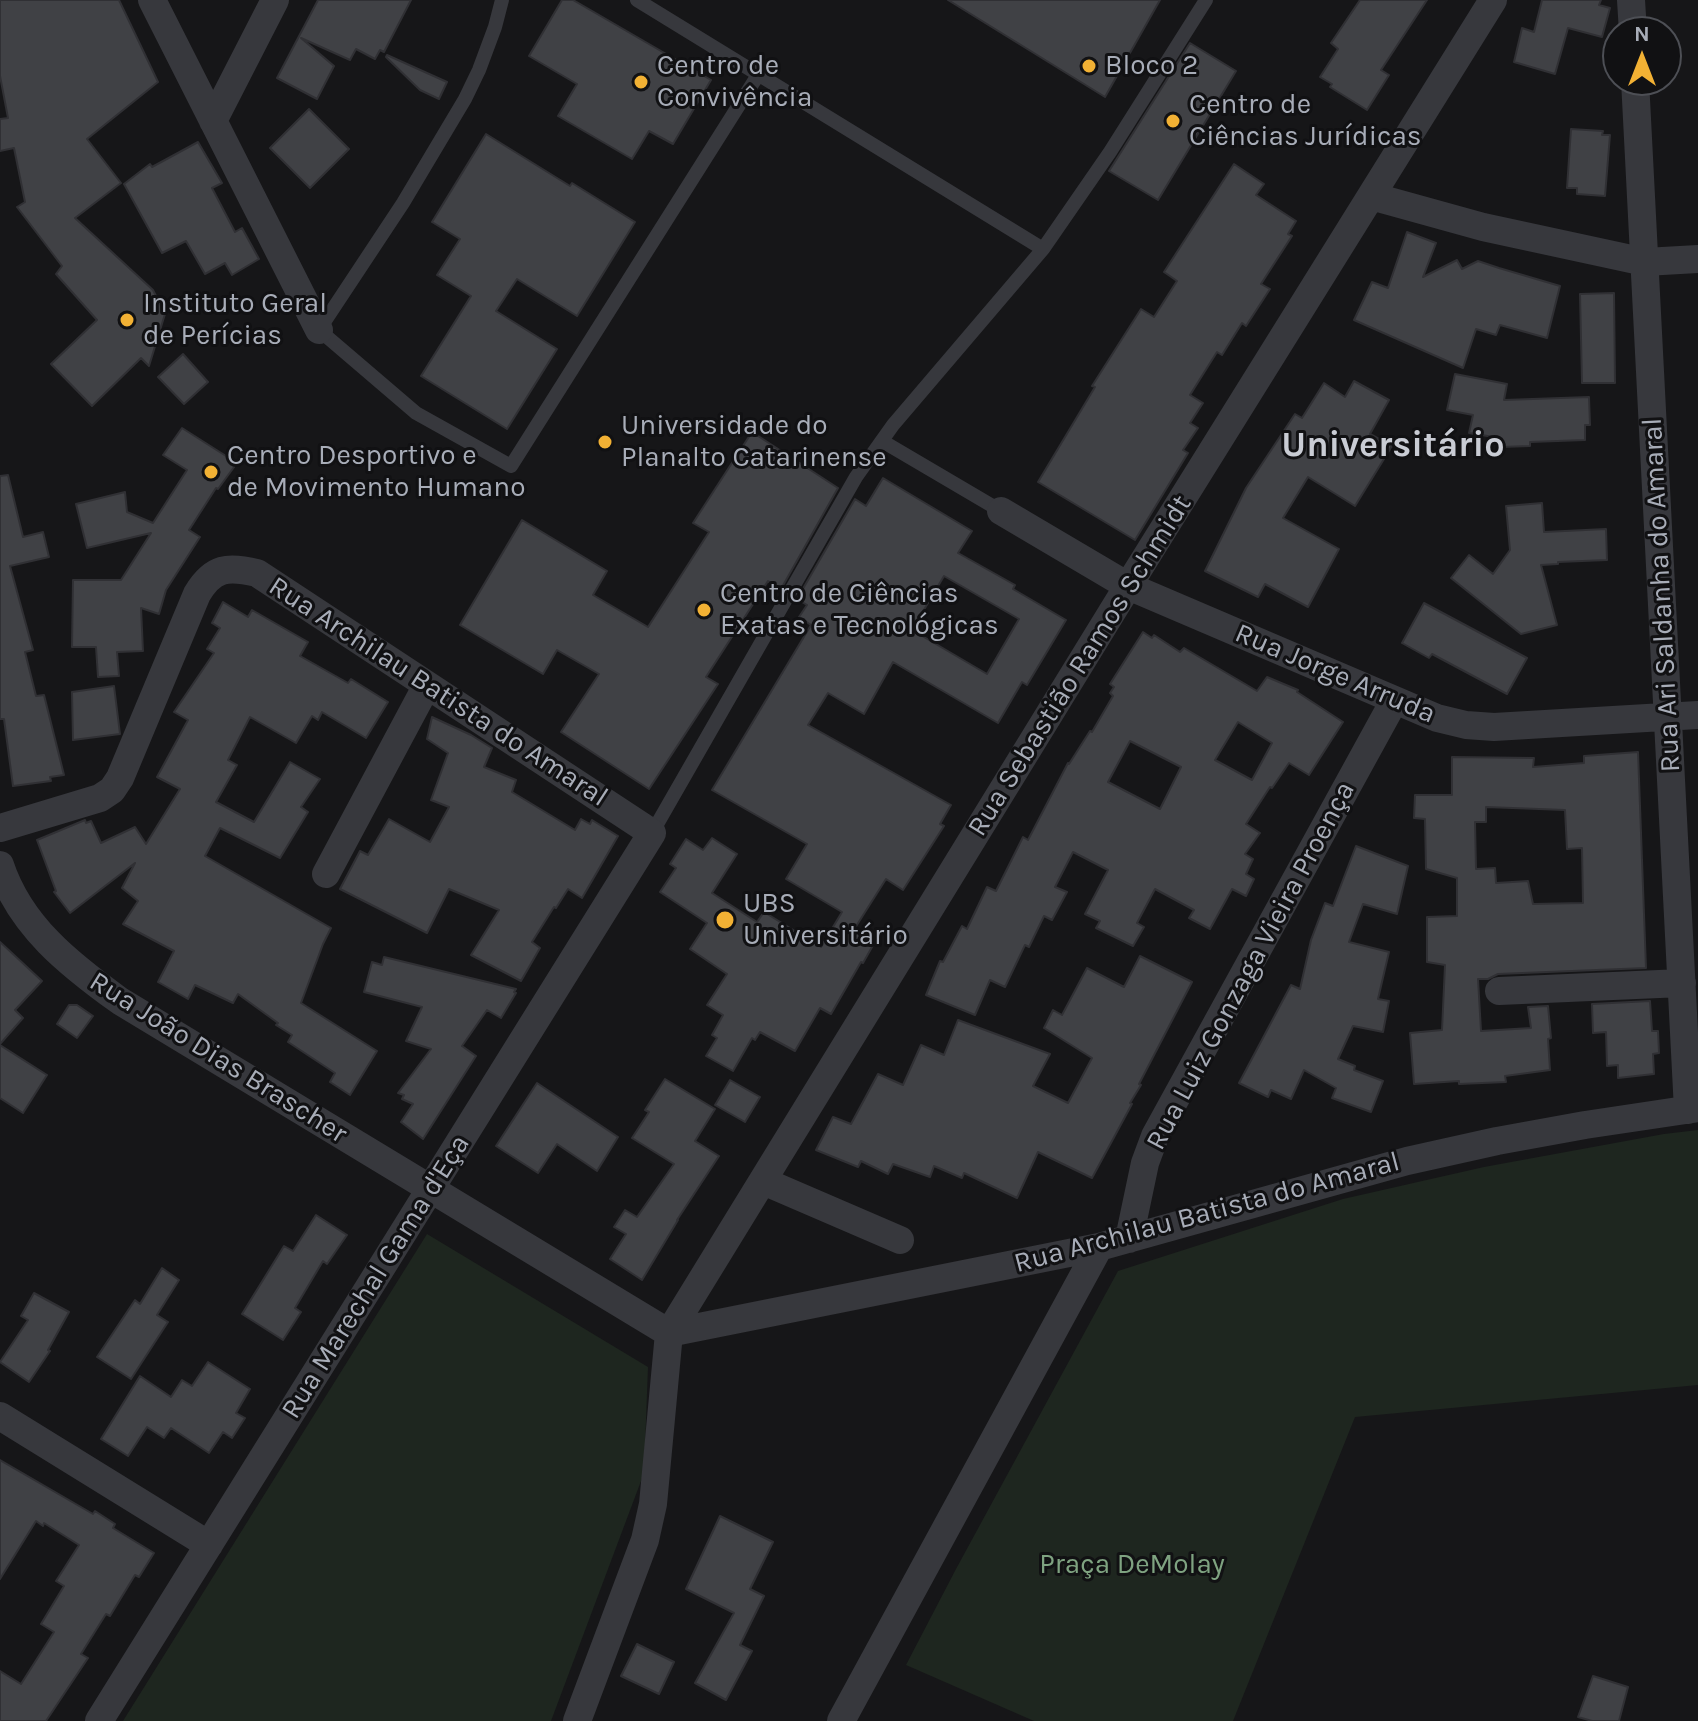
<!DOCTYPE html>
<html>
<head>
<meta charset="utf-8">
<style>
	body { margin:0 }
	#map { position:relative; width:1698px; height:1721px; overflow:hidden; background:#161618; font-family:Karla,sans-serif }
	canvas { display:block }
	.north { position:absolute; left:1602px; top:16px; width:80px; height:80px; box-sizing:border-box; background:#111113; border:2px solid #4d4f55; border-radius:50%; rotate:0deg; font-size:22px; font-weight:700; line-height:32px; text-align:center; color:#a8adb8 }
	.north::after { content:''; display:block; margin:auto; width:28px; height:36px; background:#f2b134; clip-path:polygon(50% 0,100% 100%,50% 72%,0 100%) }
</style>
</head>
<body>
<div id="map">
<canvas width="1698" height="1721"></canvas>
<div class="north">N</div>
</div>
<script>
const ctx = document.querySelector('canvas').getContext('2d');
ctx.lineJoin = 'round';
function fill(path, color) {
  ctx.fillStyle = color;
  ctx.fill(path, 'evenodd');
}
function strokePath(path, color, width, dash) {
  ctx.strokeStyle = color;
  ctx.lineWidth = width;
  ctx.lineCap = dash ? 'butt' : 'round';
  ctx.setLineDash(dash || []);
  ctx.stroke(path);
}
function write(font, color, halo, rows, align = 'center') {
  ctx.font = font + ' Karla,sans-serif';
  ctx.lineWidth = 6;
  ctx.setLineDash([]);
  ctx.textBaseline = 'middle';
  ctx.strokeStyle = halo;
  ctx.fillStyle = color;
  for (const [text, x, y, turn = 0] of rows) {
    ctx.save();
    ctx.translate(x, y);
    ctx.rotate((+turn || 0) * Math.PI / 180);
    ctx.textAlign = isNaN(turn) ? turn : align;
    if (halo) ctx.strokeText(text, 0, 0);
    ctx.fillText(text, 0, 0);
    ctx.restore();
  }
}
fill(new Path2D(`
	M1698,1130V1385L1355,1417L1233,1721H1034L906,1665L956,1569L1118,1271L1343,1199L1484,1167L1664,1134Z
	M427,1234L648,1367L644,1473L551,1721H123Z`), '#1e261f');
const building = new Path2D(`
	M0,0H119L158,82L87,139L121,183L75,218L153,290L165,314L149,366L141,358L92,406L51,364L97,320L56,274L62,266L17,207L25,202L14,148L0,151V119L8,118L0,76Z
	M318,0H411L384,52L380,50L375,59L356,49L350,60L301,38L334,66L317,99L277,78Z
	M562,0H573L711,80L673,144L649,131L632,159L558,116L577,84L529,56Z
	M948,0H1160L1105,97Z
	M1360,0H1427L1381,70L1389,75L1367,110L1330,87L1332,84L1320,77L1338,49L1331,43Z
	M1542,0H1601L1599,5L1610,8L1602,37L1568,28L1555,74L1514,62L1522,28L1534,32Z
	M1190,43L1236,71L1158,200L1109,171Z
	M387,55L447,82L439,99L420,90L386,57Z
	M309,109L349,149L310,188L270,148Z
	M1571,129L1603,131L1602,135H1610L1605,196L1577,194V188H1567Z
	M486,134L570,186L572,183L635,222L577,316L517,279L496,311L557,349L507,429L421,376L471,296L437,275L460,239L432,222Z
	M198,142L222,183L212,188L235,232L242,228L259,259L232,275L225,263L205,274L186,241L162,253L124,184L150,164L152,167Z
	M1234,164L1264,184L1256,195L1296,221L1288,234L1292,236L1261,284L1270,289L1246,326L1242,323L1222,355L1217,352L1190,395L1203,403L1190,423L1198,428L1183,450L1188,453L1135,540L1038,482L1095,387L1092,386L1141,309L1154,317L1177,281L1164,272Z
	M1407,232L1436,243L1423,277L1457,260L1462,269L1478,261L1499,268L1560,286L1547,338L1500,325L1496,335L1476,329L1463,368L1354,320L1372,282L1388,288Z
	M1614,293L1615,383H1582L1580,294Z
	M183,354L208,382L184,404L158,377Z
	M1455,374L1507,384L1504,400L1589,397L1590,425H1585V440L1530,442V446L1501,447L1500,438L1469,433L1473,415L1447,410Z
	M1354,381L1389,400L1370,434L1392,446L1355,506L1308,477L1283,518L1339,549L1308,607L1265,584L1258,597L1205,571L1246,488L1295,414L1302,418L1324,383L1345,397Z
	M182,428L237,463L218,489L216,488L189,530L200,537L166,590L159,614L141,608L143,651L117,652L119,676L98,677L96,647H72L73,580H121L151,533L87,548L76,504L125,492L127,512L153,523L187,470L163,455Z
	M752,432L838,488L781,589L768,581L706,677L718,684L649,789L561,732L599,674L557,650L543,674L460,625L522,520L607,571L593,595L648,627L709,532L693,523Z
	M8,475L23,537L43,532L49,557L10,566L33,650L25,652L36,696L44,695L64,775L50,777L51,781L13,786L4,719H0V476Z
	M883,478L972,531L958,553L1015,585L1013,589L1066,620L1027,685L1022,682L998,723L893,662L864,714L828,693L808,725L951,805L940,824L944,826L903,890L886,879L855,928L876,940L863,963L861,962L831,1014L820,1008L795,1051L760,1032L755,1040L752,1038L733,1071L706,1056L717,1038L712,1035L723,1015L707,1005L727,974L690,949L707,923L660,892L676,868L670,864L686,839L703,850L712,838L737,854L712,893L757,922L764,912L821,947L842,912L786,879L807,844L712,790L811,625L799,617L807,605L797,599L855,499L866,506ZM944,576L1019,619L987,674L912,630Z
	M1542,503L1544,532L1606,529L1607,560L1558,562V564L1541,565L1557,625L1521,634L1451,578L1469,555L1493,574L1510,550L1506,506Z
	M223,602L248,617L252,610L308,642L300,656L348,683L351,679L388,702L366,738L322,712L318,720L312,716L296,743L250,717L228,760L237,765L216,802L254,822L290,762L320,779L301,807L308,812L280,858L220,828L205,856L331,928L323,944L301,1003L377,1051L350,1095L330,1082L335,1073L288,1042L292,1035L276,1025L278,1023L238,994L233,1003L195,985L188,999L158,982L174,951L123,924L138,901L122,888L135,863L70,913L54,892L56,891L37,840L85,820L86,823L91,821L101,843L135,827L146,844L180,789L157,777L188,720L174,712L214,653L207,649L220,628L212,623Z
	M1424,603L1527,658L1507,694L1432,654L1429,658L1402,643Z
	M1143,632L1152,638L1154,635L1180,652L1184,648L1257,691L1267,677L1298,690L1297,692L1343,722L1309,775L1289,763L1272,788L1270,787L1246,824L1260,833L1245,854L1253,859L1246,874L1254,879L1246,896L1232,889L1210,929L1189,918L1194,910L1155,889L1137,923L1144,927L1133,946L1096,928L1100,921L1085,914L1108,870L1073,852L1055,887L1067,892L1052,920L1044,916L1029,947L1025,945L1005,987L990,980L975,1015L926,995L940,961L943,962L962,926L967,929L987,887L996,891L1023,837L1028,840L1068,763L1069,764L1090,731L1092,732L1113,696L1110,693L1114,687L1110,684ZM1238,722L1272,743L1252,780L1215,760ZM1130,741L1181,767L1160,809L1108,782Z
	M114,686L120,734L73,740L72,692Z
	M432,717L471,735L492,748L484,767L516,780L512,792L575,830L581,819L590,824L592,820L618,836L582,898L568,889L556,908L554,907L532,942L540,948L521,981L471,955L499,910L449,889L427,933L340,889L360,851L368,855L389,819L430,842L449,807L431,800L448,753L427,739Z
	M1638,752L1646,968L1498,974L1488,979H1478L1481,1031L1531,1028L1528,1007L1548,1006L1551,1038L1548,1039L1550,1070L1505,1076L1506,1082L1459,1084V1081L1414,1084L1410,1033L1442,1030L1445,965L1427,962V917L1457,916V878L1426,869L1425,819L1414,818L1415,795H1452V757L1534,758L1533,767L1584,763V756ZM1486,807L1565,810L1567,849L1582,848L1583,903L1533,904L1528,881L1496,883L1495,868L1476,869L1475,822H1486Z
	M1356,846L1408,866L1397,914L1363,904L1349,942L1389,952L1378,999L1389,1001L1383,1032L1353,1026L1338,1059L1355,1066L1354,1070L1383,1081L1371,1112L1332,1098L1336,1088L1304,1070L1291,1099L1271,1090L1268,1097L1239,1083L1291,985L1300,989L1311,940L1325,903L1333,906Z
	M0,942L42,981L15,1010L23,1018L0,1044Z
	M1140,956L1192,982L1139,1084L1141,1085L1130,1103L1132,1104L1092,1178L1038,1152L1017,1198L964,1173L962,1178L934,1166L930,1177L893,1164L888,1174L861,1161L858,1167L816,1150L833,1117L851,1124L878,1074L903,1085L921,1045L944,1055L958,1020L1050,1054L1033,1086L1068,1103L1092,1058L1044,1028L1053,1010L1062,1015L1087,968L1124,987Z
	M384,957L516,989L514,992L516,993L501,1018L487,1010L462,1046L476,1056L423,1139L401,1122L413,1104L402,1099L404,1095L398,1093L431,1049L406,1041L422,1007L364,992L372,962L382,965Z
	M1650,1001L1652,1031H1658L1659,1053L1653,1054L1654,1074L1618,1078V1065L1607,1066L1606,1032L1593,1033L1592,1004Z
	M69,1005H77L93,1016L77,1038L57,1024Z
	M0,1045L47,1075L23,1113L0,1098Z
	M665,1079L715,1109L695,1141L719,1156L677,1220H678L642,1280L610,1259L626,1234L614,1227L625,1210L637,1217L674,1164L632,1138L649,1112L645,1110Z
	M730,1080L760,1097L745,1122L715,1105Z
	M537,1083L618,1137L597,1171L557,1144L538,1173L496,1146Z
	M316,1215L347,1235L327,1264L323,1261L295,1308L301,1312L283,1340L242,1314L284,1246L293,1251Z
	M162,1268L179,1280L157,1315L168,1322L131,1379L97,1357L135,1300L140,1304Z
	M34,1293L69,1312L48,1350L50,1351L29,1382L0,1362L28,1320L21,1316Z
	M208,1362L250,1389L236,1413L245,1418L232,1438L223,1432L209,1453L171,1428L164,1438L147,1427L128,1456L101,1439L140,1376L171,1397L182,1380L192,1386Z
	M0,1460L93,1514L95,1511L115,1524L113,1528L154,1553L139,1577L135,1575L110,1616L106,1614L81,1654L88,1658L46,1721H0V1671L21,1684L54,1632L41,1624L64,1586L56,1581L79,1545L44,1523L43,1526L36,1521L0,1579Z
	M720,1516L773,1542L750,1589L764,1596L740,1645L752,1651L726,1700L695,1683L734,1613L686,1589Z
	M637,1644L674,1662L659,1694L621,1676Z
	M1593,1676L1628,1687L1619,1721H1592L1578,1717Z`);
fill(building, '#404145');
strokePath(building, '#303034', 2);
strokePath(new Path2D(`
	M502,0L495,27L479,70L465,99L403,203L319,330L416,413L511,466L758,75
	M637,0L1043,249L1110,152L1206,0
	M882,441L1001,511
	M652,833L856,477L893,425L1043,249`), '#37383d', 14);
strokePath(new Path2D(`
	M152,0L319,330
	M1631,0L1633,32
	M1635,80L1688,1110
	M213,121L275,0
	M1371,196L1483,227L1645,262L1698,259
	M1001,511L1128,586L1437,718L1466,725L1494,727L1698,715
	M0,828L100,798L112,790L120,778L197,594C213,567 228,566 257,573L652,833L99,1721
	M0,865C20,926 70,965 120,1001L669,1333
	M326,874L427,685
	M1499,991L1682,983
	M763,1181L900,1240
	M1129,1239L1145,1163L1155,1136L1394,701
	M669,1333L1099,1247L1407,1161L1497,1141L1585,1125L1698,1108
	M0,1416L209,1545
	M577,1721L645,1540L653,1504L669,1333L1128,586L1493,0
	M841,1721L1099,1247`), '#37383d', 28);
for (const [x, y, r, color] of [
	[1089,66,8,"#f2b134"],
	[641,82,8,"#f2b134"],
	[1173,121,8,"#f2b134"],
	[127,320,8,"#f2b134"],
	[605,442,8,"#f2b134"],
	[211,472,8,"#f2b134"],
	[704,610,8,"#f2b134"],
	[725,920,10,"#f2b134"]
]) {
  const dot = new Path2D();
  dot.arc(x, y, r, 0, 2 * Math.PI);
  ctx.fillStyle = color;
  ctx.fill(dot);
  strokePath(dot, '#111113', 3);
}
write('28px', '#a8adb8', '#111113', [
	["Centro de",657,66],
	["Convivência",657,98],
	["Bloco 2",1105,66],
	["Centro de",1189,105],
	["Ciências Jurídicas",1189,137],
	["Instituto Geral",143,304],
	["de Perícias",143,336],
	["Universidade do",621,426],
	["Planalto Catarinense",621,458],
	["Centro Desportivo e",227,456],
	["de Movimento Humano",227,488],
	["Centro de Ciências",720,594],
	["Exatas e Tecnológicas",720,626],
	["UBS",743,904],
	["Universitário",743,936]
], 'left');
write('28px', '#a8adb8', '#111113', [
	["Rua Ari Saldanha do Amaral",1662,595,-93],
	["Rua Sebastião Ramos Schmidt",1080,666,-58],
	["Rua Jorge Arruda",1335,674,23],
	["Rua Archilau Batista do Amaral",438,692,33],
	["Rua Luiz Gonzaga Vieira Proença",1251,966,-62],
	["Rua João Dias Brascher",218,1058,32],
	["Rua Archilau Batista do Amaral",1207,1213,-15],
	["Rua Marechal Gama d'Eça",376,1277,-58]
]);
write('28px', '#7fa381', '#111113', [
	["Praça DeMolay",1132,1565]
]);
write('bold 36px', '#c9ccd4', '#111113', [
	["Universitário",1393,446]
]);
</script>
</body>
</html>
